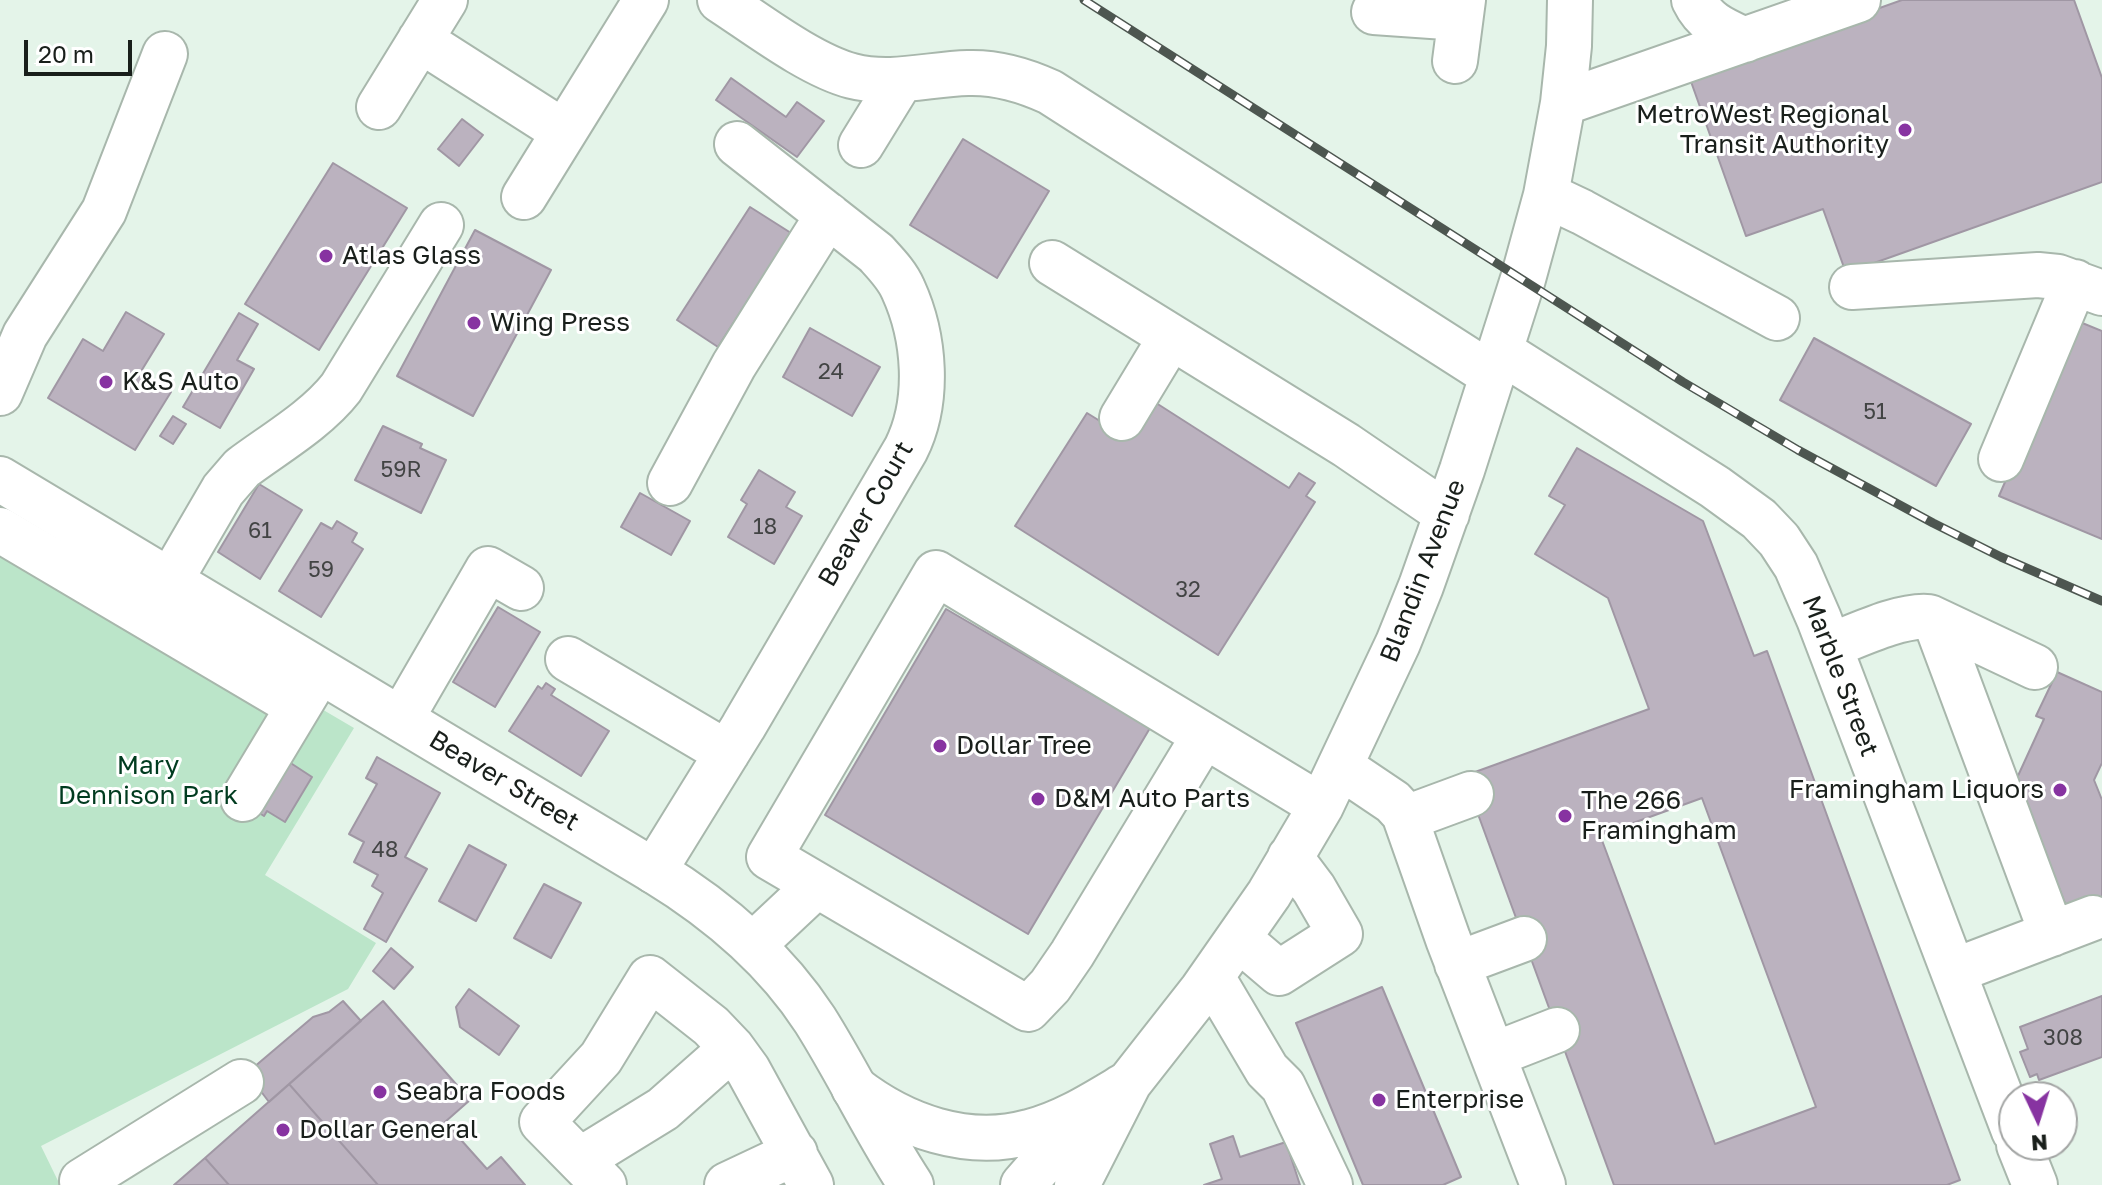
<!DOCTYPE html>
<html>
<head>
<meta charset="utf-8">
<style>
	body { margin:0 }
	#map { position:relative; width:2102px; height:1185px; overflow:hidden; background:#e4f4e9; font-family:"Golos Text",sans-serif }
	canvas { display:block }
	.north { position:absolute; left:1998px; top:1081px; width:80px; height:80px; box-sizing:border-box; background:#fff; border:2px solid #a3a5a4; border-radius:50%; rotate:176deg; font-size:22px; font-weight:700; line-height:32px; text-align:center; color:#191f1b }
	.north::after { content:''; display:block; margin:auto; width:28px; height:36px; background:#8733a1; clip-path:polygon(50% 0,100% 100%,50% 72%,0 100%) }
	.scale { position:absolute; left:24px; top:40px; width:108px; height:36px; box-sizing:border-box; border:4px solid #191f1b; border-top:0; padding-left:10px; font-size:24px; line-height:28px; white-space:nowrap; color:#191f1b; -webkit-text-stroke:6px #fff; paint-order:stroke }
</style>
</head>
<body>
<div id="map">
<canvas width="2102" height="1185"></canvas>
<div class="north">N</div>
<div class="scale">20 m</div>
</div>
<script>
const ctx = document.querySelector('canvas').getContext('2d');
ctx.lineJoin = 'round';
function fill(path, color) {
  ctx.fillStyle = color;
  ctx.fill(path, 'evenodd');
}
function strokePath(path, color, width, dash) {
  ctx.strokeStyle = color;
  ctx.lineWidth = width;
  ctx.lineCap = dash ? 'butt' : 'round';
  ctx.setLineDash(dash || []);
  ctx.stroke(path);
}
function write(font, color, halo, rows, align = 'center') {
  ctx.font = font + ' "Golos Text",sans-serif';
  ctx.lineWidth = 6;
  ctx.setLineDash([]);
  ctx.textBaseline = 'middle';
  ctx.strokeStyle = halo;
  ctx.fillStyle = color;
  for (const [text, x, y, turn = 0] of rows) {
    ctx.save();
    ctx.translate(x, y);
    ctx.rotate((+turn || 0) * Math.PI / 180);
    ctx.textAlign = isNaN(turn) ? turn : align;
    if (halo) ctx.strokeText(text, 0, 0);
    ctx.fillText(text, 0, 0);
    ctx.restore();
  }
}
fill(new Path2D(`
	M0,520L354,728L265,875L376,943L348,989L41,1146L60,1185H0Z`), '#bbe5c9');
const building = new Path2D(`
	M1902,0H2074L2102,78V182L1846,273L1823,209L1746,236L1689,76Z
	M731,78L786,117L797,102L824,121L797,157L716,100Z
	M462,119L483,135L459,166L438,149Z
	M963,139L1049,191L997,278L910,225Z
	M333,163L407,208L319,350L245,304Z
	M750,207L791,233L718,347L677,320Z
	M475,230L551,270L473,416L397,376Z
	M126,312L164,334L140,373L171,392L135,450L48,398L83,339L103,351Z
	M239,313L258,324L237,360L254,369L220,428L183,407Z
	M2075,320L2102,331V539L1999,496Z
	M810,328L880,367L852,416L783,377Z
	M1814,338L1971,424L1936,486L1780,400Z
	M1153,401L1289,488L1299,473L1315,483L1306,496L1315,502L1218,655L1015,526L1087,413L1129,439Z
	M173,416L186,424L173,444L160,436Z
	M383,426L422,444L420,448L446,460L421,513L355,480Z
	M1577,448L1703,521L1754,656L1767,651L1960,1180L1947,1185H1614L1464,776L1649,709L1608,598L1535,554L1565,505L1549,496ZM1702,798L1816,1107L1715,1144L1600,835Z
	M759,470L795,492L786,507L802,516L774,564L728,537L747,504L741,500Z
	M259,484L302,510L260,579L218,552Z
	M640,493L690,521L671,555L621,527Z
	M337,521L357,533L352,542L363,549L321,617L279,591L321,523L332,529Z
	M498,607L540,632L495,707L453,682Z
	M946,609L1150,728L1028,934L825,815Z
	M2057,672L2102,692V763L2094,780L2102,800V901L2069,914L2017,778L2044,719L2036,716Z
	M546,683L555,689L551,695L609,731L581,776L509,731L538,686L542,689Z
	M377,757L440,793L405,857L427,869L386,942L364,929L383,893L372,886L378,875L354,862L364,842L349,834L377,784L366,778Z
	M286,760L312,777L285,822L267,811L264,816L250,807Z
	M469,845L506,865L476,921L439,901Z
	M544,884L581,903L551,958L514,938Z
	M391,948L413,967L394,989L373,971Z
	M1382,987L1461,1177L1443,1185H1363L1296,1023Z
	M469,989L519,1026L499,1055L460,1027L456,1007Z
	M2102,996V1057L2039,1080L2037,1074L2030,1077L2020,1052L2028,1049L2020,1027Z
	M343,1001L361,1021L269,1102L247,1073L313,1017L329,1012Z
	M383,1001L470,1100L445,1122L487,1169L501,1157L525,1185H378L289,1084Z
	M289,1084L378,1185H229L205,1158Z
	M1233,1136L1240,1157L1286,1142L1300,1185H1204L1222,1179L1210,1144Z
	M205,1158L229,1185H174Z`);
fill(building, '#bbb2bf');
strokePath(building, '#a097a4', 2);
const minor = new Path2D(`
	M720,0C757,24 810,65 852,76C891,86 929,74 968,73C997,72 1024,80 1050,92L1492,375
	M1694,0C1705,23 1723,30 1745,40
	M1374,12L1460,18
	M420,40L564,132
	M1455,61L1463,0
	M1563,103L1858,0
	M379,107L445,0
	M861,145L901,80
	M1546,195L1582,212L1777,318
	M524,197L646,0
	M1052,263L1346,445L1447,514
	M1852,287L2038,275L2058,277L2102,293
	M1500,351L1715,487L1759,519L1779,540L1796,566L1819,619L2014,1131
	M0,393L25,335L104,211L165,54
	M1122,418L1171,337
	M2001,459L2075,282
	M670,483L734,365L828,215
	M0,530L298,706
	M170,581L223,490L242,468C274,444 316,420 341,388L441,225
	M1935,620L2052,934
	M1830,646C1856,636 1901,614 1929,617L2035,667
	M568,659L727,753
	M401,719L488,569L521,588
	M1204,736L1072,954L1050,986L1028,1009L769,857L936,573L1321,806
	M1341,767L1393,802L1404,814L1448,939L1543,1185
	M243,799L314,681
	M1406,818L1471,794
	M654,871L743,727L906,449C930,401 925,337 903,289C897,275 886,264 876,253L737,144
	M1239,939L1279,973L1340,934L1314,889L1290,857
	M753,945L817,885
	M1457,964L1524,939
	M1954,971L2093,918
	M1212,977L1267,1070L1283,1086L1330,1185
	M1493,1055L1557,1030
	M854,1088C903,1126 967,1149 1029,1132C1065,1123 1097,1102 1129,1083
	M2019,1145L2035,1185
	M580,1160L663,1109L732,1048
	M84,1185L82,1181L241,1082
	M604,1185L542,1122L601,1058L650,978L711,1026L732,1048L748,1070L811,1185
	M727,1185L795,1153
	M1023,1185L1071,1130L1086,1116
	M1077,1185L1129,1083L1202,990L1269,894L1321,806L1398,643L1421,586L1462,470L1523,279L1546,195L1563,103L1569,46L1570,0`);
const major = new Path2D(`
	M0,479L654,871C718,910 774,957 815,1020C849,1074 876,1132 911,1185`);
strokePath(minor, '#a8b7ac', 48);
strokePath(major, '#a8b7ac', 48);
strokePath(minor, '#fff', 44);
strokePath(major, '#fff', 44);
const rail = new Path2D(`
	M1084,0L1683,382L1798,450L1933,523L2001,557L2102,601`);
strokePath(rail, '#4d5650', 9);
strokePath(rail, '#fff', 6, [18]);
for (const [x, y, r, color] of [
	[1905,130,8,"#8733a1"],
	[326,256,8,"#8733a1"],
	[474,323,8,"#8733a1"],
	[106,382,8,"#8733a1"],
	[940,746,8,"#8733a1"],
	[2060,790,8,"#8733a1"],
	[1038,799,8,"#8733a1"],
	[1565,816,8,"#8733a1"],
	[380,1092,8,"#8733a1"],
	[1379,1100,8,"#8733a1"],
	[283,1130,8,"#8733a1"]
]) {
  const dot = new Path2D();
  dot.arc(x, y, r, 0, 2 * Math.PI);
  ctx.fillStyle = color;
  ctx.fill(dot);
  strokePath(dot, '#fff', 3);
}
write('22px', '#424444', null, [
	["24",831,372],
	["51",1875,412],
	["59R",401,470],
	["18",765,527],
	["61",260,531],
	["59",321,570],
	["32",1188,590],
	["48",385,850],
	["308",2063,1038]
]);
write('26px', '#191f1b', '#fff', [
	["MetroWest Regional",1889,115,"right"],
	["Transit Authority",1889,145,"right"],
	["Atlas Glass",342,256],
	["Wing Press",490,323],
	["K&S Auto",122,382],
	["Dollar Tree",956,746],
	["Framingham Liquors",2044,790,"right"],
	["D&M Auto Parts",1054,799],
	["The 266",1581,801],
	["Framingham",1581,831],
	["Seabra Foods",396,1092],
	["Enterprise",1395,1100],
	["Dollar General",299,1130]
], 'left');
write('26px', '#191f1b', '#fff', [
	["Beaver Court",866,514,-60],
	["Blandin Avenue",1423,571,-69],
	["Marble Street",1840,676,69],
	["Beaver Street",504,781,31]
]);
write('26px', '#003b1f', '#fff', [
	["Mary",148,766],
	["Dennison Park",148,796]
]);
</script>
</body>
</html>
